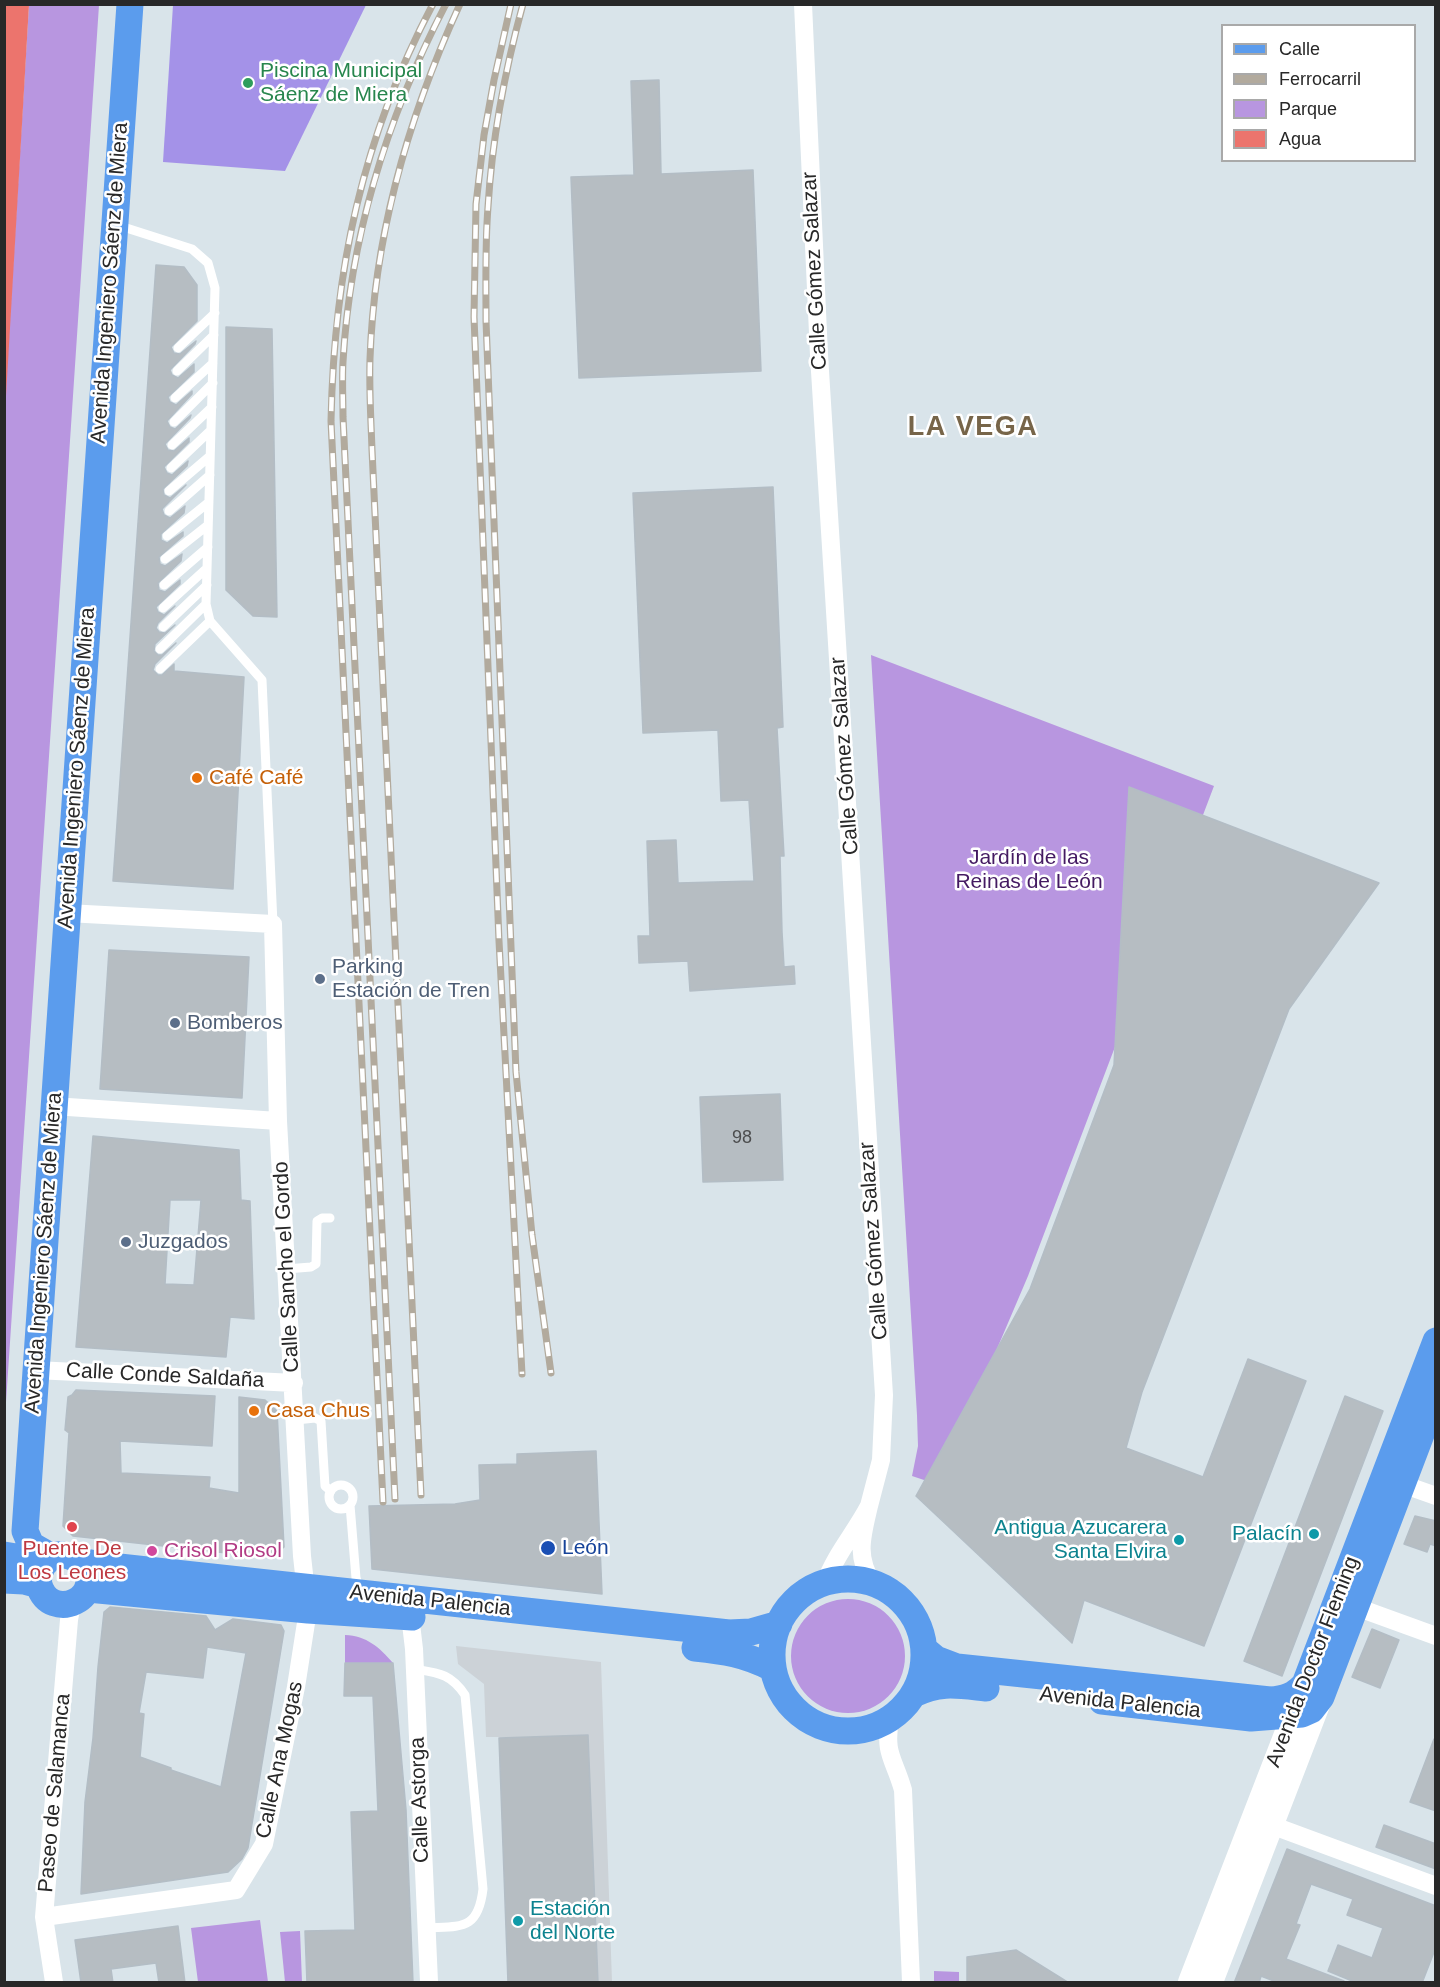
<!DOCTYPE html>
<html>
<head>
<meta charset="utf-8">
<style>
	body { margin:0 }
	#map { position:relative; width:1440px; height:1987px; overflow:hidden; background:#d9e4ea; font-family:Helvetica,sans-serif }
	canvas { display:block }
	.frame { position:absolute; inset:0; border:6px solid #282828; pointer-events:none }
	.legend { position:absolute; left:1221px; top:24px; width:195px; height:138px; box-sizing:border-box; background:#fff; border:2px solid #a9a9a9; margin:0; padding:8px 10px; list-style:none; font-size:18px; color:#282828 }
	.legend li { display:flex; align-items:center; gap:12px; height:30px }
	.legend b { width:30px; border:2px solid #a9a9a9 }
</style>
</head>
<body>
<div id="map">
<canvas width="1440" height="1987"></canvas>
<div class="frame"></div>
<ul class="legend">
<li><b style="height:8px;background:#5b9ced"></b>Calle</li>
<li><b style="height:8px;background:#b2aa9d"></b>Ferrocarril</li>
<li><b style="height:16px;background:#b896e0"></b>Parque</li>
<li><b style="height:16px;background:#ec746d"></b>Agua</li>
</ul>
</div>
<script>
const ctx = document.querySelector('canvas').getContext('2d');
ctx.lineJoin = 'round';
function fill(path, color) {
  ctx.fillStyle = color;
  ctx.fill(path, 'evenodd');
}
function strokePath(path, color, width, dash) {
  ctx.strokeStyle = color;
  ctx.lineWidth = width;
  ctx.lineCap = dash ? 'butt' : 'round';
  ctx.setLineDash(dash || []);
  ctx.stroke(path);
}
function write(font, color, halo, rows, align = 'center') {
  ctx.font = font + ' Helvetica,sans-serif';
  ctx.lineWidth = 5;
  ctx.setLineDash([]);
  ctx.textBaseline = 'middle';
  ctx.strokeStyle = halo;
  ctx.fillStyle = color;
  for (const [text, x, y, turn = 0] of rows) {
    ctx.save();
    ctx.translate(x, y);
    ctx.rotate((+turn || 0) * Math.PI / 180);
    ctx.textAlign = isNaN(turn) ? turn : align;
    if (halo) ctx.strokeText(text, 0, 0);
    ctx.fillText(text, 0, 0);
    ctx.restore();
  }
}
fill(new Path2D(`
	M29,5H99L5,1417L4,413Z
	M871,655L1214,786L1028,1276L939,1485L912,1476L918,1446L917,1415Z
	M791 1656a57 57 0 1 1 114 0a57 57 0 1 1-114 0Z
	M345,1635C367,1636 379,1647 393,1663H345Z
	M260,1920L268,1982H198L191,1928Z
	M300,1931L302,1982H285L280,1932Z
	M934,1971L959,1972V1982H934Z`), '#b896e0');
fill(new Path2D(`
	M173,5H366L285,171L163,162Z`), '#a492e8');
fill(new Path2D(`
	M456,1646L601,1662L612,1982H533L523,1737H486L484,1684L458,1664Z`), '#ccd2d7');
fill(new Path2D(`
	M5,4L29,5L5,413L4,5Z`), '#ec746d');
const building = new Path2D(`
	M659,80L661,174L753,170L761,371L579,378L571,177L634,175L631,81Z
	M156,265L184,267L197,285V321L171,347L174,353L180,354L196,341L195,344L170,370L172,375L178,378L194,364V372L168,397L170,402L176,405L192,391V394L167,421L170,427L175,429L191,415L190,418L165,444L168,450L174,451L189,438V442L164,467L167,473L172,475L188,461L187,466L163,489L164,495L170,498L186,485L162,509L164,515L170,518L185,506L184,513L161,534V540L167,543L183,532V536L159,557L160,564L165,566L182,554L181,561L158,583L159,590L165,592L180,580V584L156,607L158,612L164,615L175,606L158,623L156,628L159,632L165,633L175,625L155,644L154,651L158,655H162L176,643L155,664L153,670L158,675H162L174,664V671L244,677L233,889L113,881Z
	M226,327L272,329L277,617L253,616L226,590Z
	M773,487L783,727L777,728L784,856H780L782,932L784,967L794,966L795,984L690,991L688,961L639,963L638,936H650L647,841L676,840L678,883L754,881L749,800L721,801L718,730L643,733L633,493Z
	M1129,787L1379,883L1289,1009L1142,1392L1126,1448L1203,1477L1248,1359L1306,1381L1204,1646L1084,1600L1072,1643L916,1496L1030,1289L1114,1065Z
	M109,950L249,957L242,1098L100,1089Z
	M780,1094L783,1180L703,1182L700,1097Z
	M93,1136L239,1150L241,1200L250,1201L254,1319L230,1317L226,1357L76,1347ZM170,1200H201L194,1285L165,1284Z
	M76,1390L215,1396L212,1446L120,1441L121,1473L210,1477L209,1488L239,1493V1397L265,1400L277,1411L284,1547L272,1558L73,1536L63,1526L69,1433L65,1430L68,1397L72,1395Z
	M1345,1396L1383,1411L1282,1676L1244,1661Z
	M596,1451L602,1594L372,1569L369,1506L455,1504L480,1500L479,1465L517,1464V1454Z
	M1415,1516L1436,1521V1546L1430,1544L1427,1552L1404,1544Z
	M110,1607L206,1616L215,1630L233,1619L281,1625L284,1631L248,1848L242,1859L228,1872L81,1894L85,1802L93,1738L98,1667L104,1612ZM207,1647L246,1653L221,1787L171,1770V1768L140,1757L144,1714L139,1713L146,1672L203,1678Z
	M1372,1629L1399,1640L1380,1688L1352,1677Z
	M345,1663H393L406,1810L413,1983H307L305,1931L355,1930L351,1812L378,1811L373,1696H344Z
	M588,1735L598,1983H508L499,1738Z
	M1434,1739H1436V1811L1410,1802Z
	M1384,1825L1436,1844V1869L1376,1847Z
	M1287,1849L1436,1906V1947L1422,1983H1357L1328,1971L1338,1945L1372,1958L1383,1928L1347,1915L1353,1899L1311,1884L1296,1924L1300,1925L1286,1959L1344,1981L1343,1983H1279L1261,1976L1259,1983H1234Z
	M178,1926L185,1983H159L156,1963L111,1969L113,1983H81L75,1940Z
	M1016,1950L1069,1983H967V1957Z`);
fill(building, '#b6bdc2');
strokePath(building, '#b3bdc5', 1.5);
strokePath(new Path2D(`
	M117,225L192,249L208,263L215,288L206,604L210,621L262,680L273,924
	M178,348L215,313
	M177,371L214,335
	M175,398L213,363
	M174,422L213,383
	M172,445L212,407
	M171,468L211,430
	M169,491L210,456
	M169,511L210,475
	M167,536L209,502
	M165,559L208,525
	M164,585L208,547
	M163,608L207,568
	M163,627L207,585
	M160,649L206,604
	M160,669L210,621
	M286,1269L311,1267L316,1264L317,1221L322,1218H330
	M296,1420L315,1418L321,1421L325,1486L331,1491
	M329 1497a12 12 0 1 1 24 0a12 12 0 1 1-24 0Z
	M350,1505L356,1578L360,1589
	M415,1669C439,1673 451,1674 465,1695L483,1889C478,1931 461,1926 426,1928`), '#fff', 9);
strokePath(new Path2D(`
	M803,4L819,355L884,1395L881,1460L869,1506
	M53,1106L278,1121
	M36,1370L294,1383
	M1402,1484L1436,1496
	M825,1583C835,1555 855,1533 869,1506C862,1536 855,1557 873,1584
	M1345,1603L1436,1636
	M409,1607L414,1649L429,1982
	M890,1720C884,1755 894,1758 903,1790L911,1982
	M1271,1825L1436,1886
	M44,1917L236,1890L264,1844L296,1687L308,1610L302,1556L278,1121L273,924L67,913
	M54,1982L44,1917L69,1620L72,1603`), '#fff', 18);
strokePath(new Path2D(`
	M1190,1982L1300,1698
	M1211,1982L1321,1697`), '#fff', 24);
strokePath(new Path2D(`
	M4,1555L46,1562
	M52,1557L31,1545L25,1531L130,4
	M81,1561C110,1598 50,1624 39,1585C38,1580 39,1573 42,1567C53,1548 67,1555 82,1561C91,1564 101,1564 110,1566L729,1633L751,1632L779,1624
	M772 1655a76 76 0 1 1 152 0a76 76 0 1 1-152 0Z
	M4,1580L24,1581L39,1585
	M88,1589L308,1610L412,1617
	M695,1648C724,1651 745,1654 772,1668
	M924,1649L936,1659L957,1667L1270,1700C1285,1699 1294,1696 1305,1684L1436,1341
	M914,1694C940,1681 958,1685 986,1688
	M1102,1701L1251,1718L1302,1714L1311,1710L1321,1697L1436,1395`), '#5b9ced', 27);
const rail = new Path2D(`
	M511,4L494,80L484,135L476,204L474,317L499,941L522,1374
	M523,4C505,70 492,139 488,207C485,245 486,283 486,321L516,1072L532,1235L551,1373
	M421,1495L372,450C371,420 369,390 370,359C374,237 409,115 460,4
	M395,1499L343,417C343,399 342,380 343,362C350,237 388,115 446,4
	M383,1502L331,421C334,271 362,138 433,4`);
strokePath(rail, '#b2aa9d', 7);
strokePath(rail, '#fff', 4.5, [14]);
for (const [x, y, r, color] of [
	[248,83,6,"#2e9e5b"],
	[197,778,6,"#e8710a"],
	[320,979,6,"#5c6f8a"],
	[175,1023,6,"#5c6f8a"],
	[126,1242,6,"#5c6f8a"],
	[254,1411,6,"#e8710a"],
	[72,1527,6,"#e0444e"],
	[1314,1534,6,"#0f9aa8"],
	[1179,1540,6,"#0f9aa8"],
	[548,1548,8,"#1a4fb4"],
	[152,1551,6,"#d1479c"],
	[518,1921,6,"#0f9aa8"]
]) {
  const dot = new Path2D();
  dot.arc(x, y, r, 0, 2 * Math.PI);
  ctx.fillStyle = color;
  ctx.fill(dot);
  strokePath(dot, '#fff', 2);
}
write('18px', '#4c4d4e', null, [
	["98",742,1138]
]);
write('21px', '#27864d', '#fff', [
	["Piscina Municipal",260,71],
	["Sáenz de Miera",260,95]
], 'left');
write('21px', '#282828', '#fff', [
	["Calle Gómez Salazar",815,271,-93],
	["Avenida Ingeniero Sáenz de Miera",110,283,-86],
	["Calle Gómez Salazar",845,756,-94],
	["Avenida Ingeniero Sáenz de Miera",77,768,-86],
	["Calle Gómez Salazar",874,1241,-94],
	["Avenida Ingeniero Sáenz de Miera",44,1253,-86],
	["Calle Sancho el Gordo",287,1267,-93],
	["Calle Conde Saldaña",165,1376,3],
	["Avenida Palencia",430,1601,6],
	["Avenida Doctor Fleming",1313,1662,-69],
	["Avenida Palencia",1120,1703,6],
	["Calle Ana Mogas",280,1760,-78],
	["Paseo de Salamanca",55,1793,-85],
	["Calle Astorga",420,1800,-92]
]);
write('21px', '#c56008', '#fff', [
	["Café Café",209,778],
	["Casa Chus",266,1411]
], 'left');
write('21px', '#441a62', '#fff', [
	["Jardín de las",1029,858],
	["Reinas de León",1029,882]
]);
write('21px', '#4e5e75', '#fff', [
	["Parking",332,967],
	["Estación de Tren",332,991],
	["Bomberos",187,1023],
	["Juzgados",138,1242]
], 'left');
write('21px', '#0d838f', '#fff', [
	["Antigua Azucarera",1167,1528],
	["Santa Elvira",1167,1552],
	["Palacín",1302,1534],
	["Estación",530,1909,"left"],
	["del Norte",530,1933,"left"]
], 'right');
write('21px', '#164399', '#fff', [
	["León",562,1548]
], 'left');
write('21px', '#be3a42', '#fff', [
	["Puente De",72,1549],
	["Los Leones",72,1573]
]);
write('21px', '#b23c85', '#fff', [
	["Crisol Riosol",164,1551]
], 'left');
ctx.letterSpacing = '1.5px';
write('bold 27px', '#776549', '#fff', [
	["LA VEGA",973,428]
]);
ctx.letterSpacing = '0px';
</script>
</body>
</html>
